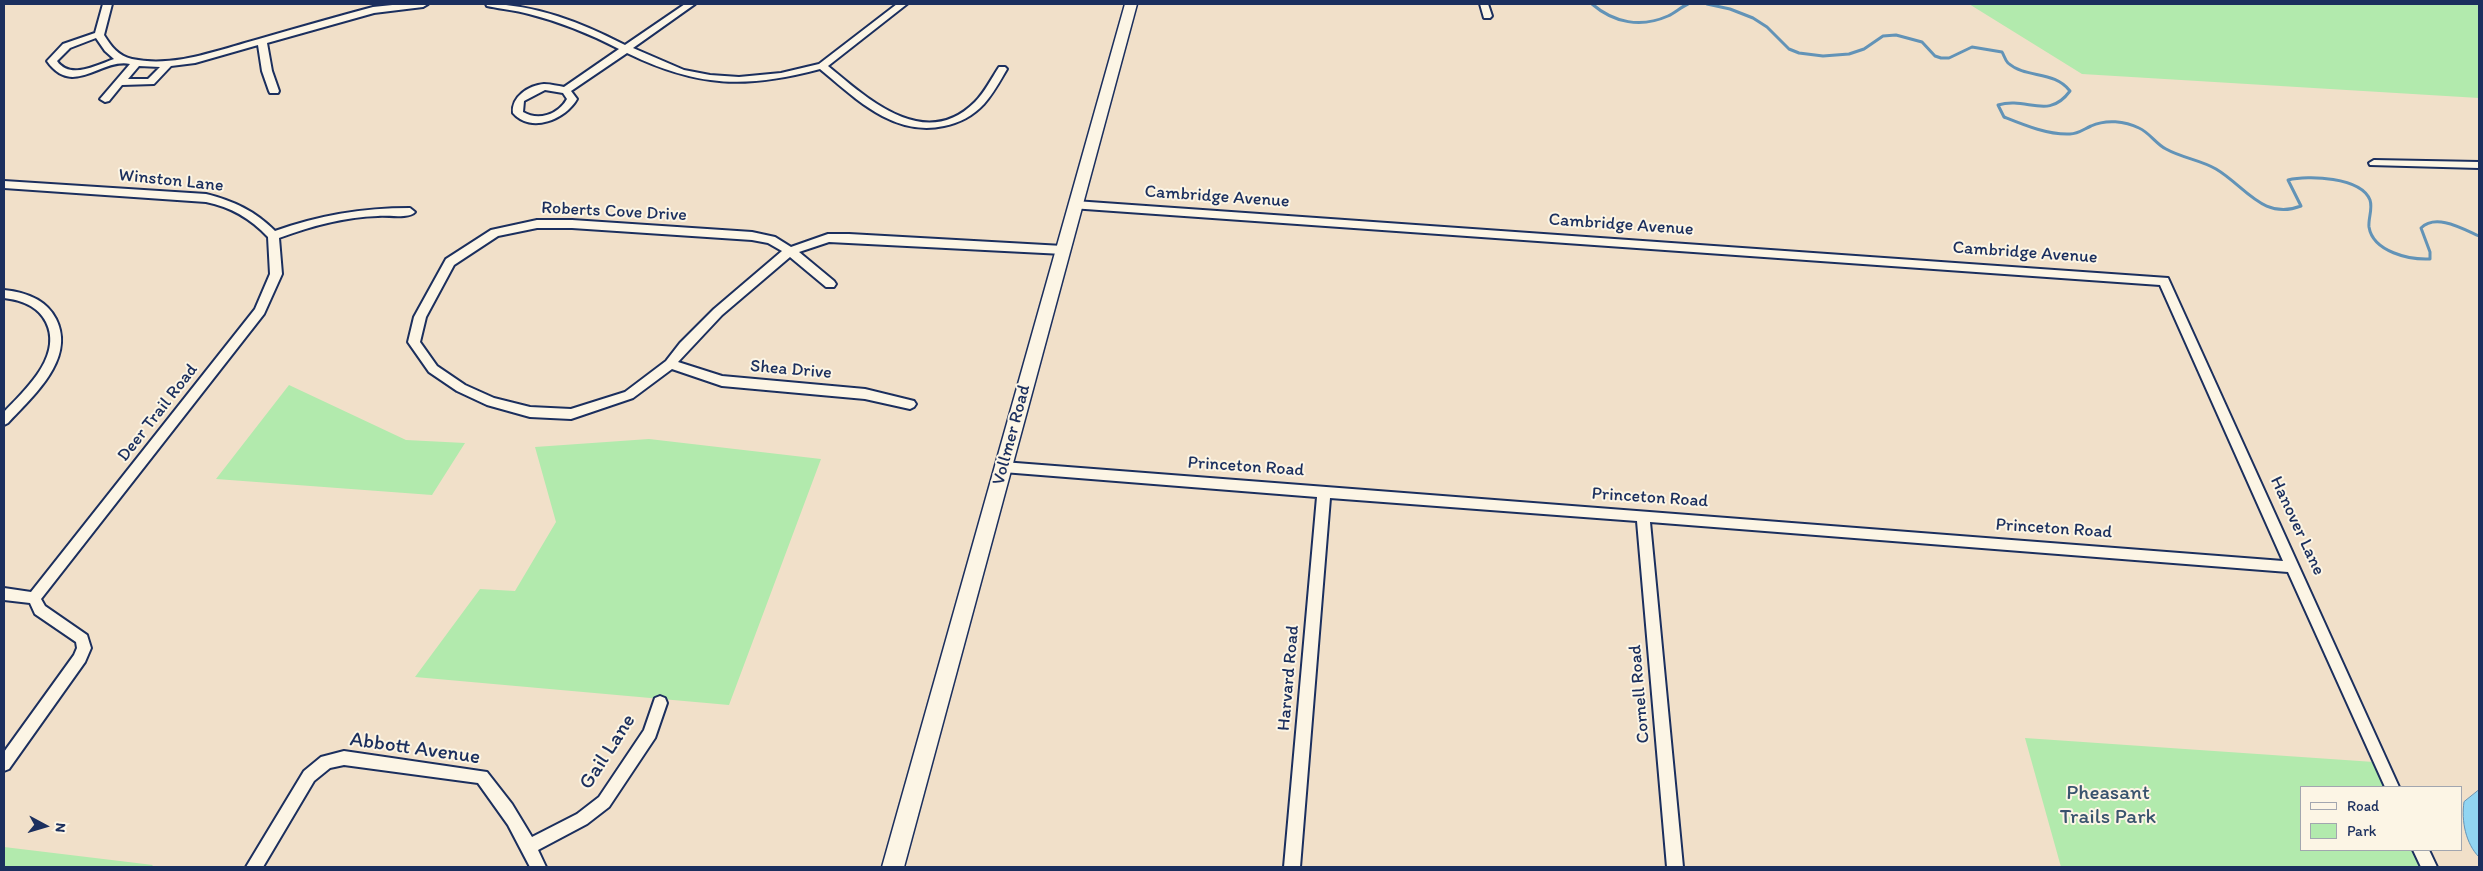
<!DOCTYPE html>
<html>
<head>
<meta charset="utf-8">
<style>
	body { margin:0 }
	#map { position:relative; width:2483px; height:871px; overflow:hidden; background:#f1e0c9; font-family:Itim,sans-serif }
	canvas { display:block }
	.frame { position:absolute; inset:0; border:5px solid #1b2f5e; pointer-events:none }
	.legend { position:absolute; left:2300px; top:786px; width:162px; height:65px; box-sizing:border-box; background:#fcf5e5; border:1px solid #a2a6af; margin:0; padding:6px 9px; list-style:none; font-size:15px; color:#1b2f5e }
	.legend li { display:flex; align-items:center; gap:10px; height:25px }
	.legend b { width:25px; border:1px solid #a2a6af }
	.north { position:absolute; left:20px; top:801px; width:50px; height:50px; -webkit-text-stroke:4px #fcf5e5; paint-order:stroke; rotate:96deg; font-size:14px; font-weight:700; line-height:20px; text-align:center; color:#1b2f5e }
	.north::after { content:''; display:block; margin:auto; width:18px; height:22px; background:#1b2f5e; clip-path:polygon(50% 0,100% 100%,50% 72%,0 100%) }
</style>
</head>
<body>
<div id="map">
<canvas width="2483" height="871"></canvas>
<div class="frame"></div>
<ul class="legend">
<li><b style="height:6px;background:#fcf5e5"></b>Road</li>
<li><b style="height:14px;background:#b2eaad"></b>Park</li>
</ul>
<div class="north">N</div>
</div>
<script>
const ctx = document.querySelector('canvas').getContext('2d');
ctx.lineJoin = 'round';
function fill(path, color) {
  ctx.fillStyle = color;
  ctx.fill(path, 'evenodd');
}
function strokePath(path, color, width, dash) {
  ctx.strokeStyle = color;
  ctx.lineWidth = width;
  ctx.lineCap = dash ? 'butt' : 'round';
  ctx.setLineDash(dash || []);
  ctx.stroke(path);
}
function write(font, color, halo, rows, align = 'center') {
  ctx.font = font + ' Itim,sans-serif';
  ctx.lineWidth = 4;
  ctx.setLineDash([]);
  ctx.textBaseline = 'middle';
  ctx.strokeStyle = halo;
  ctx.fillStyle = color;
  for (const [text, x, y, turn = 0] of rows) {
    ctx.save();
    ctx.translate(x, y);
    ctx.rotate((+turn || 0) * Math.PI / 180);
    ctx.textAlign = isNaN(turn) ? turn : align;
    if (halo) ctx.strokeText(text, 0, 0);
    ctx.fillText(text, 0, 0);
    ctx.restore();
  }
}
fill(new Path2D(`
	M1969,4H2479V98L2082,74Z
	M289,385L406,440L465,443L432,495L216,479Z
	M649,439L821,459L729,705L415,677L480,589L515,591L556,522L535,447Z
	M2025,738L2374,762L2385,787H2302V850H2413L2421,867H2061Z
	M4,847L153,865L151,867H4Z`), '#b2eaad');
const water = new Path2D(`
	M2479,790V857C2466,844 2461,821 2464,802Z`);
fill(water, '#91d5f2');
strokePath(water, '#6293b7', 1);
strokePath(new Path2D(`
	M1592,4C1614,23 1641,28 1668,16C1675,13 1681,7 1688,4
	M1707,4L1730,9L1753,18L1767,27L1789,49L1799,53L1823,56L1849,54L1864,49L1883,36L1896,35L1922,42L1935,56L1941,58H1949L1972,47L2002,52C2004,55 2005,60 2008,63C2026,79 2054,70 2070,91C2048,121 2027,96 1998,105L2004,117C2024,125 2048,135 2070,134C2078,134 2084,129 2091,126C2106,119 2125,121 2139,128C2150,133 2156,144 2166,149C2182,158 2201,160 2216,169C2245,186 2263,221 2301,206L2288,180C2308,175 2361,177 2370,200C2373,209 2368,218 2369,227C2373,252 2410,260 2430,259V252L2421,228C2436,213 2463,229 2479,236`), '#6293b7', 3);
const minor = new Path2D(`
	M103,4H112L104,35C111,46 118,56 132,59C174,68 218,50 259,39C297,28 335,17 373,7L402,4H428L423,7L374,13L267,43L272,71L279,91L278,93H270L269,91L262,71L258,45L195,63L171,66L154,84L122,85L109,101L105,102L100,99L130,64C101,58 73,98 47,61L63,44L95,33ZM96,38L105,51L114,59C97,65 70,80 57,61L70,48ZM139,66L160,67L148,79H128Z
	M486,4C535,4 582,23 625,45L685,4H695L633,48L684,70L710,75L739,77L781,73L819,64L897,4H907L828,66C868,99 925,152 975,102C985,92 991,79 999,67H1005L1007,69C1000,81 993,94 984,104C973,116 959,123 944,126C894,137 856,99 820,69C745,89 697,87 627,53L571,91L577,99C566,119 531,134 513,113C511,97 529,85 544,84C551,84 558,86 564,87L619,49C590,34 561,22 529,14C515,10 501,9 487,6ZM545,90L563,93L567,99C558,115 538,121 523,112L524,101Z
	M1480,4H1488L1492,16L1490,18H1484Z
	M2374,160L2479,162V168L2370,165L2369,163Z
	M4,181L206,194C234,201 255,211 275,231C319,215 363,208 410,208L415,212C409,219 388,215 378,216C344,217 311,226 279,238L282,274L264,314L41,599L45,606L87,635L91,648L85,662L9,769L4,771V752L74,655L77,648L76,642L35,614L30,603L4,600V588L31,592L255,309L270,274L268,237C250,218 231,207 206,202L4,188Z
	M1075,201L2168,278L2399,787H2385L2288,572L1650,522L1683,867H1667L1637,521L1330,498L1300,867H1284L1317,497L1003,472L998,471L997,467L998,463L1003,462L2283,561L2160,285L1071,208L1070,205L1071,202Z
	M537,220H572L752,232L775,237L791,247L828,234H849L1063,246L1069,250L1063,254L829,242L799,252L834,281L836,284L834,287H826L790,257L722,315L678,362L722,376L865,389L914,401L916,404L914,407L910,409L865,399L722,386L672,369L633,398L571,419L530,417L487,405L457,391L429,372L408,342L414,317L446,259L491,230ZM537,228H572L752,240L768,243L782,251L714,309L680,343L666,361L625,392L571,409L530,407L494,398L465,385L437,366L420,342L426,317L454,265L498,236Z
	M4,290C24,292 46,299 56,319C76,359 33,396 8,423L4,425V412C25,390 63,356 46,322C38,306 21,300 4,298Z
	M660,696L665,698L667,703L655,738L609,807L587,824L538,850L546,867H530L508,825L478,783L344,765L330,768L314,781L263,867H246L304,771L321,757L344,751L487,772L512,804L532,837L577,814L599,797L644,730L655,698Z
	M2413,850H2429L2437,867H2421Z`);
const secondary = new Path2D(`
	M1125,4H1137L904,867H882Z`);
strokePath(minor, '#1b2f5e', 4);
strokePath(secondary, '#1b2f5e', 3);
fill(minor, '#fcf5e5');
fill(secondary, '#fcf5e5');
write('18px', '#1b2f5e', '#fcf5e5', [
	["Winston Lane",171,181,6],
	["Cambridge Avenue",1217,197,4],
	["Roberts Cove Drive",614,212,3],
	["Cambridge Avenue",1621,225,4],
	["Cambridge Avenue",2025,253,4],
	["Shea Drive",791,370,5],
	["Deer Trail Road",158,413,-52],
	["Vollmer Road",1012,435,-75],
	["Princeton Road",1246,467,4],
	["Princeton Road",1650,498,4],
	["Hanover Lane",2297,526,65],
	["Princeton Road",2054,529,4],
	["Harvard Road",1289,678,-85],
	["Cornell Road",1640,694,-95]
]);
write('21px', '#1b2f5e', '#fcf5e5', [
	["Abbott Avenue",415,749,8],
	["Gail Lane",608,752,-57]
]);
write('21px', '#39546e', '#fcf5e5', [
	["Pheasant",2108,794],
	["Trails Park",2108,818]
]);
</script>
</body>
</html>
